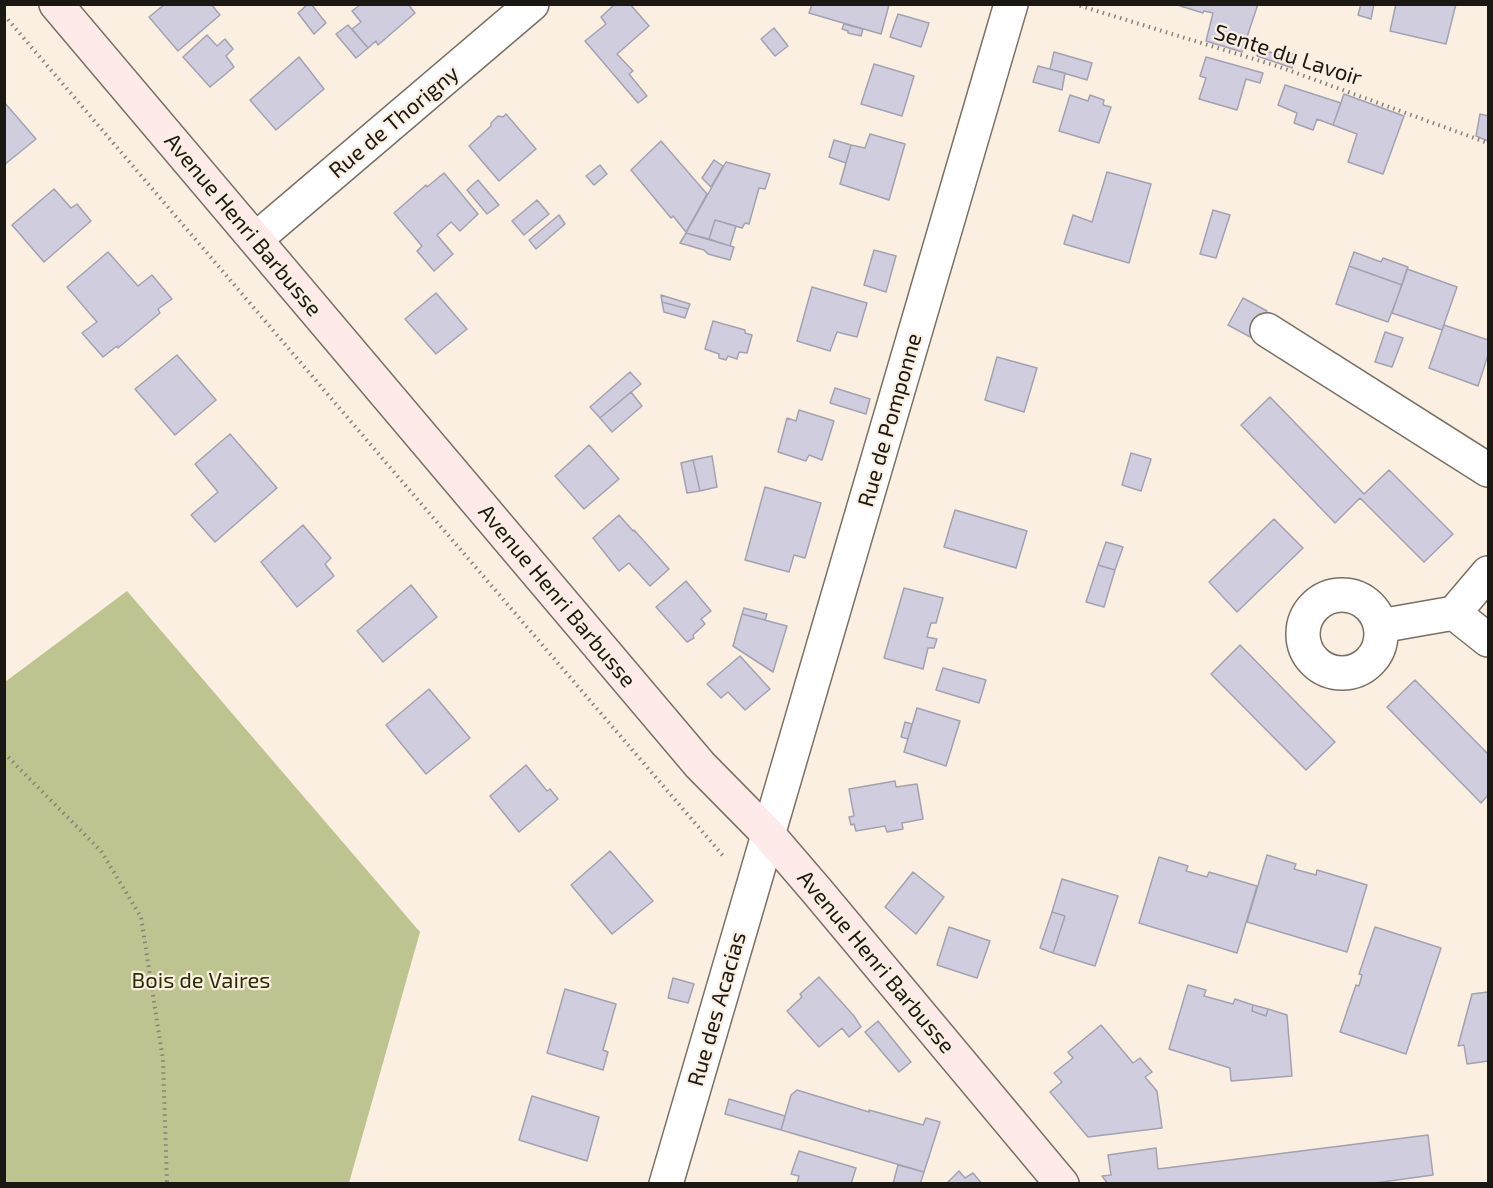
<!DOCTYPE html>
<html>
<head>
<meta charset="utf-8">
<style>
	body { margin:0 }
	#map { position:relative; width:1493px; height:1188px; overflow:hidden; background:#faefe1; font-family:"Exo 2",sans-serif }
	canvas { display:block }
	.frame { position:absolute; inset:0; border:6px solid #1b1712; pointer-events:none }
</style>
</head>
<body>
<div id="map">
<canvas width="1493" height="1188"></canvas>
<div class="frame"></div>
</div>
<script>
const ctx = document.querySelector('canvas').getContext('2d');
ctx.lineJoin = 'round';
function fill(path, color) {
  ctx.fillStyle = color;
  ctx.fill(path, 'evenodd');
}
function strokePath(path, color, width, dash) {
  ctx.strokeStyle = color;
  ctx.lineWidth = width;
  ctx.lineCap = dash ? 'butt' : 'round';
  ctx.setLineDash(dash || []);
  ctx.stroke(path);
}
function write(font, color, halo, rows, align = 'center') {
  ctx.font = font + ' "Exo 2",sans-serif';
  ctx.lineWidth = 4.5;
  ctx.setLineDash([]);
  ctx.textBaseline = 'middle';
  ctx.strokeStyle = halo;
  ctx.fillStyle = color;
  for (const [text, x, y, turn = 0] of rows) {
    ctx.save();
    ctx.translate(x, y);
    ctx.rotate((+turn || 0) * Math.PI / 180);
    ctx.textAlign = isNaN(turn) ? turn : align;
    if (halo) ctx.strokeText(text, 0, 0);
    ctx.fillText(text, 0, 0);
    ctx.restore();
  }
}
fill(new Path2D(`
	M127,591L420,932L349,1183H5V682Z`), '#bdc48f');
const building = new Path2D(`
	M165,4H211L220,15L178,51L149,17Z
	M308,4H311L326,23L314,34L298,13Z
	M361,4H408L415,13L378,45L376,41L368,48L352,29L361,22L352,11Z
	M615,4H630L649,26L617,54L633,71L629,74L647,96L638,103L585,41L606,24L601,17Z
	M812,4H889V5L881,34L809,13Z
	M1174,4H1258L1242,52L1206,41L1213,13L1204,11L1203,13Z
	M1361,4H1374L1371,19L1358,15Z
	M1396,4H1456L1446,44L1390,31Z
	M898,14L929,23L921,47L890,37Z
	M844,24L863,29L861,36L848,33V31L842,29Z
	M348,25L368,48L356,58L336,34Z
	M774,28L788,46L775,56L761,39Z
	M207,35L217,46L225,39L233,49L226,56L234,67L210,87L183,57Z
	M1259,49L1280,55L1278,63L1257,56Z
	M1282,49L1296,55L1292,68L1278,63Z
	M1054,52L1092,63L1087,80L1050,69Z
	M299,57L324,89L276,130L250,100Z
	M1206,57L1263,73L1260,83L1246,79L1237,110L1199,99L1206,78L1200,76Z
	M874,64L914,76L902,116L861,104Z
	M1038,66L1065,73L1062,90L1033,82Z
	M1285,85L1341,103L1333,125L1317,119L1313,130L1294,123L1297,113L1278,105Z
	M1344,94L1404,116L1383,174L1348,162L1357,134L1333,125Z
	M1070,95L1088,101L1090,95L1104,100L1103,105L1111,107L1099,143L1059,131Z
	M4,102L36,139L4,165Z
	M506,114L536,149L499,181L469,146L491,126V123L498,116L503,117Z
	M1480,114L1488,116V141L1476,136Z
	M870,134L905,144L889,200L840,184L851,145L865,148Z
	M834,140L851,145L846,163L829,157Z
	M661,141L707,194L686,232L673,216L671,218L631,170Z
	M714,160L723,166L711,187L702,178Z
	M726,162L770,174L765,189L759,188L749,224L745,223L742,228L715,220L709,239L686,233Z
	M600,165L607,174L594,185L586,176Z
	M1107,172L1151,184L1129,263L1064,244L1073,215L1092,222Z
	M444,173L478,214L460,231L451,222L437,235L453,254L434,271L417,251L422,246L394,213L426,185L427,187Z
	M478,180L499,205L487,214L467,190Z
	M54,189L71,208L77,204L91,221L44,262L12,225Z
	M537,200L549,214L524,235L512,221Z
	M1213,210L1230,215L1216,258L1200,254Z
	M559,215L565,224L536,249L529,240Z
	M715,220L736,226L730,246L709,239Z
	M686,233L734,247L730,260L708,254L704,250L680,243Z
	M874,250L896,256L886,292L864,285Z
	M108,252L138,286L152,275L172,299L158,309L160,313L118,348L117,346L103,357L82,333L97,322L67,287Z
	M1354,252L1381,262L1383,258L1408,267L1402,285L1349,266Z
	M1349,266L1402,285L1388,322L1336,304Z
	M1407,269L1457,287L1442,330L1392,313Z
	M812,287L867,303L857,337L837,332L830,351L797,341Z
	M436,293L467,329L436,354L405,319Z
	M661,295L690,304L688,309L662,302Z
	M1243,298L1267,311L1256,340L1228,325Z
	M662,302L688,309L685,318L664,312Z
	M713,321L745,330V333L752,335L747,353L739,352L737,359L728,356L726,360L719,358V354L705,349Z
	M1444,325L1488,340V355L1478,386L1429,368Z
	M1385,332L1403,338L1392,367L1375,362Z
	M177,355L216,400L175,435L135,389Z
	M997,357L1037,368L1024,412L985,400Z
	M630,372L641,384L600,418L590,407Z
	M835,388L870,399L866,414L830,403Z
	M631,392L642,406L612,432L600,418Z
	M1270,397L1364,494L1389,470L1453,534L1424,562L1360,498L1335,523L1241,425Z
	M799,410L834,421L822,460L809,455L806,461L778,452L787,418L796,421Z
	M230,434L277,488L215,542L191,515L218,492L195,464Z
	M589,445L619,479L584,509L555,476Z
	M1131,453L1151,459L1141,491L1122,485Z
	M712,456L717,487L700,491L693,460Z
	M693,460L700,491L687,493L681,463Z
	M765,487L821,503L805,558L794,555L789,572L745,560Z
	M955,510L1027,531L1016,568L944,547Z
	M619,515L633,531L634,530L669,569L650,586L629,563L619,571L593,538Z
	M1274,519L1303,548L1237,612L1209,582Z
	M303,525L331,558L325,564L334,576L297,607L261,562Z
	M1106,542L1123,547L1115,570L1098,565Z
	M1098,565L1115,570L1104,607L1086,602Z
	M686,581L711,611L701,619L705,624L693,635L694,638L687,642L656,607Z
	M411,585L437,617L383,662L357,631Z
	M904,588L943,598L936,623H931L927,637L937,639L934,648H928L923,669L884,658Z
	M744,608L767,614L765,620L742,614Z
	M742,614L787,626L773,672L733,646Z
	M1240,645L1335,742L1306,770L1211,674Z
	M740,656L770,689L745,710L728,692L721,698L707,684Z
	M943,668L986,680L979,703L936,690Z
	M1415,680L1488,754V795L1481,803L1387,707Z
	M429,689L470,738L426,774L386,725Z
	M917,708L960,721L946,766L904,752Z
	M905,722L912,724L908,739L901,737Z
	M526,765L547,791L550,789L558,799L519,832L490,796Z
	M895,781L896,787L917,784L923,819L902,823L903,829L887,832L885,826L856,831L854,824L851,825L849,817L854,816L849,789Z
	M610,851L653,901L612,934L571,885Z
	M1267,855L1296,864L1294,869L1316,875L1317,870L1367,885L1347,952L1247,922Z
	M1159,857L1188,866L1186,871L1207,877L1209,872L1257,886L1237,953L1139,923Z
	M913,872L944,897L916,934L885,907Z
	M1062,879L1118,896L1095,966L1053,953L1065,916L1052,912Z
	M1052,912L1065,916L1053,953L1040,948Z
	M949,927L990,941L977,978L937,965Z
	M1375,927L1441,948L1406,1054L1340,1032L1356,985L1359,986L1362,975L1359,974Z
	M819,977L854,1016L861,1027L849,1037L842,1028L819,1047L787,1011L802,997L800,994Z
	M673,978L694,984L688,1003L668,998Z
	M1188,985L1206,990L1204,996L1233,1004L1235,999L1253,1005L1252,1011L1266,1016L1268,1009L1287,1015L1292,1076L1231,1081L1230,1068L1169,1049Z
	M565,989L616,1004L603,1050L608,1052L603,1070L547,1053Z
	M1488,992V1061L1467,1064L1464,1045L1458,1046L1472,994Z
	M1253,1005L1268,1009L1266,1016L1252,1011Z
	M878,1021L911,1062L899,1072L865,1032Z
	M1101,1025L1133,1063L1140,1058L1152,1072L1145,1077L1157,1091L1162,1128L1088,1137L1050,1092L1062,1082L1054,1073L1073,1058L1068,1052Z
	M797,1090L869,1112V1110L923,1125L926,1118L940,1122L924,1172L781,1130L791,1095Z
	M532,1096L599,1117L587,1161L519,1140Z
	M729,1099L785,1116L781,1130L725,1114Z
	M1428,1135L1433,1175L1368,1184H1108L1102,1176L1111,1175L1108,1155L1156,1148L1158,1169Z
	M799,1151L856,1168L851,1184H797L799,1176L791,1174Z
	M898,1165L924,1172L920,1184H893Z
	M959,1171L965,1178L973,1173L982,1184H946Z`);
fill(building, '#d0cede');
strokePath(building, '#a3a2b1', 1.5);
const minor = new Path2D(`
	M256,239L532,4
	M1267,330L1488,470
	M1488,573L1454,613L1488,640
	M1303 634a39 39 0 1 1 78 0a39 39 0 1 1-78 0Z
	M1380,626L1454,613
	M666,1184L1011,4`);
const secondary = new Path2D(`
	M56,4L700,765L768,834L817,891L1062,1184`);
strokePath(minor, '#797064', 36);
strokePath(secondary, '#797064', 36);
strokePath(new Path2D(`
	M1074,4L1277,66L1488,143
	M4,15L388,465L725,858
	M4,753L101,851L141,917L163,1060L167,1184`), '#898278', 4, [1.5, 4.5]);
strokePath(minor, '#fff', 33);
strokePath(secondary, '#feebe9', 33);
write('22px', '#1b1712', '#faefe1', [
	["Sente du Lavoir",1288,55,18],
	["Rue de Thorigny",394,122,-40],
	["Avenue Henri Barbusse",243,225,50],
	["Rue de Pomponne",890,420,-74],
	["Avenue Henri Barbusse",557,596,50],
	["Avenue Henri Barbusse",876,962,50],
	["Rue des Acacias",717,1009,-74]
]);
write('22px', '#2b2e02', '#faefe1', [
	["Bois de Vaires",201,981]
]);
</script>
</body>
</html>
